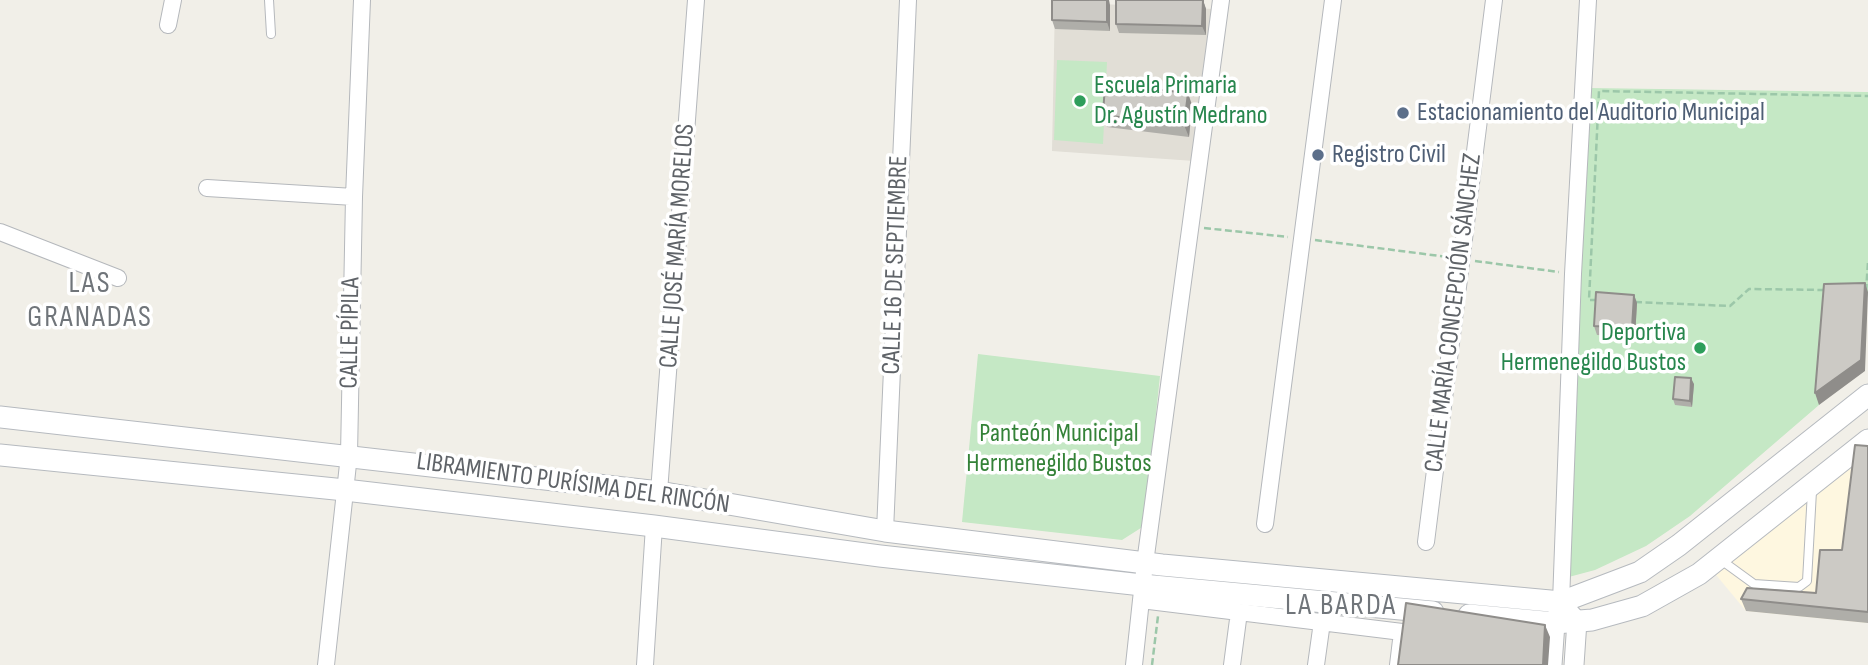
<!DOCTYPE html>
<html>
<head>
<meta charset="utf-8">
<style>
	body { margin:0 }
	canvas { display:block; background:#f1efe8 }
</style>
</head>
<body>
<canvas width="1868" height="665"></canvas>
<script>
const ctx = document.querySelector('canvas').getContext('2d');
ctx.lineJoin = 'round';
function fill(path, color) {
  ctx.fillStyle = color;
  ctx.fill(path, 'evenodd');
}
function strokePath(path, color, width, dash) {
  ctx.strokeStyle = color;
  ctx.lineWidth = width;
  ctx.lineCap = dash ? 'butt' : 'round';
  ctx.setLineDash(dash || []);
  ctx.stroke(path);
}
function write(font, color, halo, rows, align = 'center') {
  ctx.font = font + ' "Sofia Sans Condensed",sans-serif';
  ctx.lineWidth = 7;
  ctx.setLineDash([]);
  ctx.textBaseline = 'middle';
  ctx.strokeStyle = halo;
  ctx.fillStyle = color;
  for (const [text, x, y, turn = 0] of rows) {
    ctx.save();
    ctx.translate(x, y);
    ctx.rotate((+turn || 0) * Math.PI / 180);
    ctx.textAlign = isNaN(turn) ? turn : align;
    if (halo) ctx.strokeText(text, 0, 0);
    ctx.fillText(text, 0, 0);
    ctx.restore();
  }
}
fill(new Path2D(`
	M1859,456L1868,457V623L1746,611L1712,570Z`), '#fef7e0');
fill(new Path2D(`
	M1055,2L1214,9L1194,161L1052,151Z`), '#e1ded6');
fill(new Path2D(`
	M1057,60L1107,62L1103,144L1054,140Z
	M1589,88L1868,92V295L1821,387L1819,405L1690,516L1646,546L1595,570L1565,578Z
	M978,354L1160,376L1144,526L1122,540L962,522Z`), '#c5e8c5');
const service = new Path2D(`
	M269,0L271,34
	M1721,560L1754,584L1799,587L1807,581L1812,491`);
const minor = new Path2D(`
	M168,25L173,0
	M207,188L354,197
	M0,232L118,278
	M659,492L696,0
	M1265,524L1333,0
	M885,531L908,0
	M1426,542L1494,0
	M1141,600L1402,632L1398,665
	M1561,602L1573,274L1588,0
	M326,665L349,455L354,197L362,0
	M645,665L654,526
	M1134,665L1145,563L1221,0
	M1232,665L1239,612
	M1316,665L1322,622`);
const tertiary = new Path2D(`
	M1568,611L1577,621L1574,665
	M1552,665L1555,623L1559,610`);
const secondary = new Path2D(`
	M0,417L659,492L885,531L1162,565L1561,602L1640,572L1679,545L1868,395
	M0,455L345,490L654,526L880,556L1142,585L1433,612
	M1469,615L1555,623L1592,620L1642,606L1699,574L1868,440`);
strokePath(service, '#b5b8bc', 10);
strokePath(minor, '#b5b8bc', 18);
strokePath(tertiary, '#b5b8bc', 21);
strokePath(secondary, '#b6babf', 23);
strokePath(new Path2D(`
	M1204,228L1288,237
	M1315,240L1448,257
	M1475,261L1559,272
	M1866,291L1868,262
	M1597,300H1589L1599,91L1868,96
	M1635,302L1730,306L1749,289L1825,290
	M1152,665L1158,616`), '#9cc7a9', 2.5, [7, 3.5]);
strokePath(service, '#fff', 8);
strokePath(minor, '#fff', 16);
strokePath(tertiary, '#fff', 19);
strokePath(secondary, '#fff', 21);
fill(new Path2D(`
	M1203,0L1206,9V35L1119,33L1116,24Z
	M1110,5V31L1055,29L1052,20Z
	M1192,105L1189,137L1107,127L1103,115Z
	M1634,295L1637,303L1635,337L1597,335L1594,326Z
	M1694,384L1692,407L1675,405L1673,399Z
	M1868,446V623L1746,611L1741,599L1816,593L1842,550Z`), '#afaea9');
fill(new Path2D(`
	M1107,0H1109L1110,5V31L1107,22Z
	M1203,0L1206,9V35L1202,26Z
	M1188,93L1192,105L1189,137L1184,125Z
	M1865,283L1868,292L1865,371L1819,405L1815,393Z
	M1634,295L1637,303L1635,337L1632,328Z
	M1691,378L1694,384L1692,407L1690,401Z
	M1545,625L1550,637L1548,665H1543Z`), '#8f8d8a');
const building = new Path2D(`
	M1052,0H1107V22L1052,20Z
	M1116,0H1203L1202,26L1116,24Z
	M1105,84L1188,93L1184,125L1103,115Z
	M1865,283L1861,360L1815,393L1824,284Z
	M1596,292L1634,295L1632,328L1594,326Z
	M1675,377L1691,378L1690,401L1673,399Z
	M1855,445L1868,446V612L1741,599L1747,588L1816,593L1820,550H1842Z
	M1406,603L1545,625L1543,665H1398Z`);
fill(building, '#cccac5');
strokePath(building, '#8f8d8a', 2);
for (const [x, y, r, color] of [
	[1080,101,7,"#2e9e5b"],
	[1403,113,7,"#5c6f8a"],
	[1318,155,7,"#5c6f8a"],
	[1700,348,7,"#2e9e5b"]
]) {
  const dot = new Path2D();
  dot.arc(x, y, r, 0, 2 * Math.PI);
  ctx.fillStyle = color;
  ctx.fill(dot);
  strokePath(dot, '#fff', 2.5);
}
write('26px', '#27864d', '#fff', [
	["Escuela Primaria",1094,86],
	["Dr. Agustín Medrano",1094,116],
	["Deportiva",1686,333,"right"],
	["Hermenegildo Bustos",1686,363,"right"]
], 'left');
write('26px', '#4e5e75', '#fff', [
	["Estacionamiento del Auditorio Municipal",1417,113],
	["Registro Civil",1332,155]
], 'left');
write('26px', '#5f6368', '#fff', [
	["CALLE JOSÉ MARÍA MORELOS",678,246,-86],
	["CALLE 16 DE SEPTIEMBRE",896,265,-88],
	["CALLE MARÍA CONCEPCIÓN SÁNCHEZ",1454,313,-83],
	["CALLE PÍPILA",351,333,-89],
	["LIBRAMIENTO PURÍSIMA DEL RINCÓN",573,484,8]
]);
write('26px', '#348238', '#fff', [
	["Panteón Municipal",1059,434],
	["Hermenegildo Bustos",1059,464]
]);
ctx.letterSpacing = '2px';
write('30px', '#70757a', '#fff', [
	["LAS",90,284],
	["GRANADAS",90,318],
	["LA BARDA",1341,606]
]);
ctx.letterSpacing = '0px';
</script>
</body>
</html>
